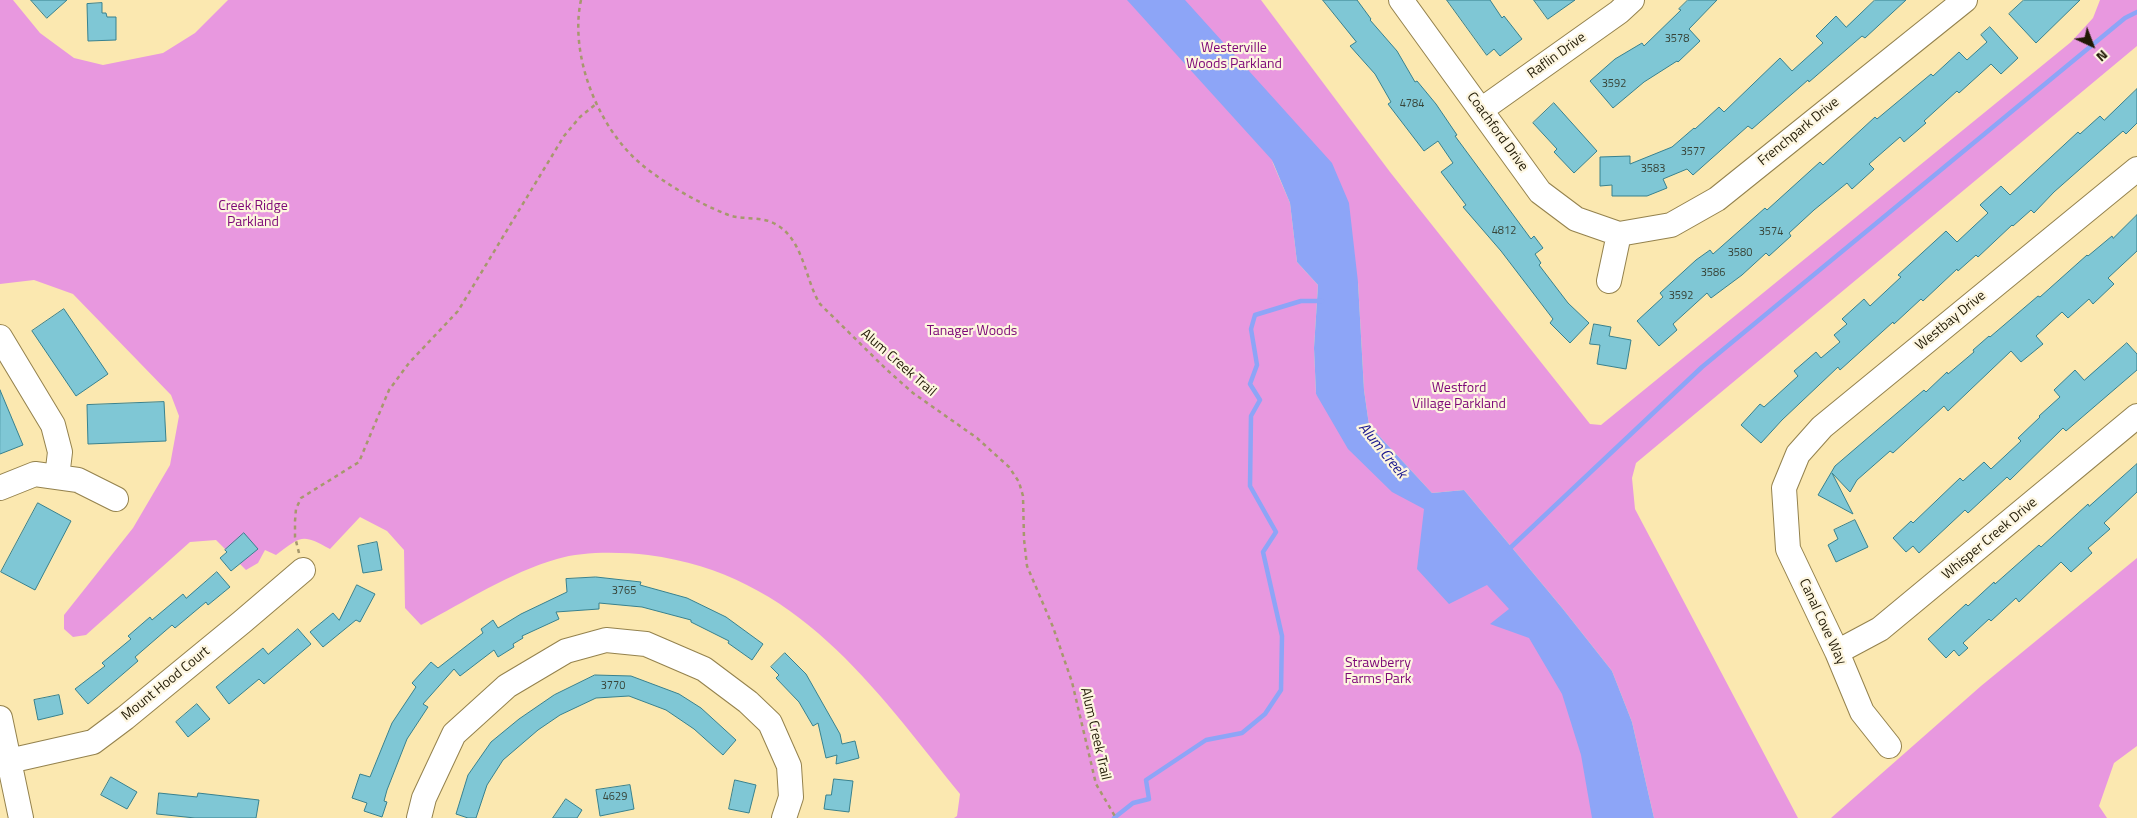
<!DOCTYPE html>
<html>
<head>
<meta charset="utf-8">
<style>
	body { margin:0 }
	#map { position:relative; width:2137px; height:818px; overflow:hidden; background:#fbe8b0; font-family:"Titillium Web",sans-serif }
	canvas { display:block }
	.north { position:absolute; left:2067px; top:20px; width:50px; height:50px; -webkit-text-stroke:4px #fdf6e0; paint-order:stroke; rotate:137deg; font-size:14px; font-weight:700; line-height:20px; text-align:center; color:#211a05 }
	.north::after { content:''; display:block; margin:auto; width:18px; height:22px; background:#211a05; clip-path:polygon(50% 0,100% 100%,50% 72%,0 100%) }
</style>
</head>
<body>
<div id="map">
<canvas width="2137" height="818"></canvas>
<div class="north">N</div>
</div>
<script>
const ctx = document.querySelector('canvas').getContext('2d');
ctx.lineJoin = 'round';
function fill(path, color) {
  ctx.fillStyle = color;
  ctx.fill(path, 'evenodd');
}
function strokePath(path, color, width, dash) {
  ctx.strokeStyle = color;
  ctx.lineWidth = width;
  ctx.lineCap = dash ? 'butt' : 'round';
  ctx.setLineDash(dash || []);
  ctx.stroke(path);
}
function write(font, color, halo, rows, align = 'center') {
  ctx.font = font + ' "Titillium Web",sans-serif';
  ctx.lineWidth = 4.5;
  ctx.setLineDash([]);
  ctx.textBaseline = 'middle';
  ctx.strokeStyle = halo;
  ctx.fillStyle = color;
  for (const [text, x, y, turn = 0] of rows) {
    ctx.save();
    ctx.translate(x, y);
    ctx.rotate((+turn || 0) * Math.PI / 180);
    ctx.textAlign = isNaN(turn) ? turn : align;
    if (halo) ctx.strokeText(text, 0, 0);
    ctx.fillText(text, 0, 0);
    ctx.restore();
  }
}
fill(new Path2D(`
	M0,0H13L40,33L74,58L103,65L163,53L195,33L228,0H1261L1390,172L1590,424L1601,425L2071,42L2093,18L2100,0H2137V46L1636,463L1632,478L1635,509L1798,818H1654L1632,722L1612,671L1563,609L1464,490L1432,493L1369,425L1364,390L1358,282L1272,161L1290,203L1297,262L1318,285L1314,348L1316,394L1397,467L1591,706L1608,818H954L957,816L960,794C873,686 797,574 648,555C621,552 583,551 557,559C509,573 466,601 421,625L405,608L404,550L387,531L360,517L330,549C302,533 301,536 276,555L265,550L258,563L246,570L216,540L190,542L86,635L73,637L64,629V615L133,528L170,465L179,416L171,395L73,294L34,280L0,284Z
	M2137,558V746L2114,763L2099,806L2107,818H1831L1981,686Z`), '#e898df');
fill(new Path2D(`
	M1127,0H1185L1332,163L1349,203L1358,282L1364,390L1369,425L1432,493L1464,490L1563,609L1612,671L1632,722L1654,818H1592L1581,755L1562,694L1529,638L1490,624L1509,609L1487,585L1449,604L1417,569L1424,509L1392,492L1348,449L1316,394L1314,348L1318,285L1297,262L1290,203L1272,160Z`), '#8da5f7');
strokePath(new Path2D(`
	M1508,550L1702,367L2125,18L2137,12
	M1114,818L1133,803L1149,799L1146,780L1206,740L1242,733L1265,714L1281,690L1282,636L1263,552L1276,532L1250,486L1251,416L1260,400L1250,384L1257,365L1251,329L1255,315L1301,301H1322`), '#8da5f7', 4.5);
const building = new Path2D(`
	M31,0H67L47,18Z
	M1323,0H1357L1371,19L1370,20L1397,51L1415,82L1417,81L1436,104L1457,135L1455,136L1531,239L1534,236L1543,248L1535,254L1541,263L1539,265L1568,303L1589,323L1570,343L1550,323L1553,319L1501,251L1463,207L1466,205L1441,172L1453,163L1438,141L1424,151L1388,104L1391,102L1375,74L1350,46L1356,42Z
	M1447,0H1490L1502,18L1504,16L1522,39L1500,56L1494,49L1487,55Z
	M1534,0H1575L1548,19Z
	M1688,0H1717L1689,29L1700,41L1678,62L1677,61L1644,82L1613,108L1590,81L1615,59L1642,43L1644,46L1681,10L1679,9Z
	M1875,0H1906L1865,38L1862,36L1809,82L1808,80L1752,129L1748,126L1693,175L1687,169L1663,179L1667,188L1647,196H1612V185L1600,186V157L1630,156V164L1672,147L1694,128L1695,129L1719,107L1724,112L1780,58L1792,71L1823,43L1816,36L1836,16L1846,27Z
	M2024,0H2080L2036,43L2009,14Z
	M102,3V13H106L107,17H116V40L88,41L87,4Z
	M1990,27L2018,58L2001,74L1991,64L1959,93L1957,91L1924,121L1926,123L1904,142L1900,137L1869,164L1874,169L1852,189L1847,183L1814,210L1789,233L1791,236L1769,256L1766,253L1742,275L1711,298L1707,293L1673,324L1677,330L1659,346L1637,321L1663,297L1660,293L1696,260L1710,250L1713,254L1765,208L1767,210L1820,162L1823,165L1875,117L1877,119L1931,74L1933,76L1959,52L1967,60L1987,42L1981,35Z
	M2137,89V123L2126,134L2123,131L2054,192L2034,213L2031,210L2013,226L2012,225L1978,257L1976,255L1958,271L1957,269L1923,301L1921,299L1894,324L1893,322L1840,370L1838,367L1782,420L1761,443L1741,425L1760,404L1764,407L1798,376L1794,371L1816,352L1821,358L1840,342L1834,335L1847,324L1842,319L1864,299L1870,306L1901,277L1898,275L1946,231L1957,242L1988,213L1980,205L2001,186L2010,195L2078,132L2080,134L2100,116L2104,120Z
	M1554,103L1597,151L1574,173L1554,152L1557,149L1533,123Z
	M2137,215V251L2108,278L2114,284L2093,304L2089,299L2068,318L2062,312L2036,336L2043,344L2021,362L2011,351L1948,411L1944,406L1893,453L1890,451L1857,480L1850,492L1832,473L1853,514L1818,495L1835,466L1870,436L1924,390L1926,392L1947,372L1948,374L1974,352L1973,350L1989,336L1990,337L2038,296L2040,297L2087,255L2088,256L2112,236L2113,238Z
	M64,309L108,374L76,396L32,331Z
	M1594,324L1611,327L1609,336L1631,340L1626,369L1597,364L1600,345L1590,344Z
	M2127,343L2137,354V370L2066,431L2063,428L2010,480L2007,477L1968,513L1965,510L1919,553L1913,546L1906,552L1893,538L1911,521L1913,523L1960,478L1963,481L1984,462L1991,469L2021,441L2018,438L2040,417L2039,416L2060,397L2054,390L2075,370L2084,380Z
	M0,390L23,445L0,454Z
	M164,402L166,441L88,444L87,405Z
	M2137,464V492L2104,523L2110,529L2088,548L2092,553L2071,572L2061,562L2019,602L2016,598L1991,621L1989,619L1963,643L1968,648L1959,656L1954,650L1946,658L1928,639L1966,604L1968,606L1994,582L1995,584L2039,545L2041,547L2088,504L2089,506Z
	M38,503L71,521L35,590L1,572Z
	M1855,520L1868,547L1836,562L1828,545L1838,539L1834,530Z
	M244,533L258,549L231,571L220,558L227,552L225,550Z
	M377,542L382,570L363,573L358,546Z
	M217,572L230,587L208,605L206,602L175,628L172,625L135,657L138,661L88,704L75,689L105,666L102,663L131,639L128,636L150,617L152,620L183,594L186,598Z
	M596,577L641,582L640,585L687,598L726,617L763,644L752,660L728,643L729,641L691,622V620L642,607L599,603V609L556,612L559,619L522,636L523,638L513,644L514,647L498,657L494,650L460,676L454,669L423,704L428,707L407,739L387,790L384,801L387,802L382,817L364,811L367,803L352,798L360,774L370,777L392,723L416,687L412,683L431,662L438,668L483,633L481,629L493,620L498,628L521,614L567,592L566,579Z
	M357,585L375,594L360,622L356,620L323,647L310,632L333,613L339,620Z
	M298,629L311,644L264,684L259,679L229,704L216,687L263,648L268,654Z
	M785,653L806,674L840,734L842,744L855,741L859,758L836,764L837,755L826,758L818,723L813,726L799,702L776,678L779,675L771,667Z
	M595,675L631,676L679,694L701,708L736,740L723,755L694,729L666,710L629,696L596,698L560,715L538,730L503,760L487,785L476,818H468L456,814L468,775L491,742L519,719L554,695Z
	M59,695L63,714L38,720L34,700Z
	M197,704L210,719L188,737L176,722Z
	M111,777L137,792L127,809L101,795Z
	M834,779L853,781L849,812L824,809L826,795H831Z
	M735,780L756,785L749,813L729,809Z
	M630,785L634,809L600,816L596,790Z
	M159,793L197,797L198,793L259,800L256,818H195L157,814Z
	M566,799L582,810L577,818H553Z`);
fill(building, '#7fc7d5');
strokePath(building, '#38818e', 1);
const minor = new Path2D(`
	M1401,0L1540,192L1576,219L1619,234L1671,225L1717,199L1965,0
	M1481,110L1619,12L1632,0
	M1609,281L1619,234
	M0,337L53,425L60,452L57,477
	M0,488L35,474L78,480L116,499
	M1837,652L1880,629L2137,416
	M0,718L21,818
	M1889,746L1862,712L1837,652L1788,549L1784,488L1798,454L1822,427L2137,169
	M9,761L93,742L125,718L242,622L303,570
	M419,818L424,798L454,734L507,686L566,651L606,640L646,644L704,669L748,702L770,723L789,766L791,797L784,818`);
strokePath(minor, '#94824d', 26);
strokePath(new Path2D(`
	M581,0C569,55 598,128 641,164C664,183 698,203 726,214C742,221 762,215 777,225C804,241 805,280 820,304L886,369L913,393L977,438L1009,467L1019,482L1023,496L1024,539L1027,566L1053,627L1072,682L1096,784L1116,818
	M299,553L295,537V521L296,509L301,498L359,462L389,390L409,363L458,311L564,136L580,117L596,104`), '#a6986d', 2.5, [4, 4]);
strokePath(minor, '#fff', 24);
write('11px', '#384539', null, [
	["3578",1677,39],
	["3592",1614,84],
	["4784",1412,104],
	["3577",1693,152],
	["3583",1653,169],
	["4812",1504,231],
	["3574",1771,232],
	["3580",1740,253],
	["3586",1713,273],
	["3592",1681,296],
	["3765",624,591],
	["3770",613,686],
	["4629",615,797]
]);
write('14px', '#7d0777', '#fdf6e0', [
	["Westerville",1234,49],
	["Woods Parkland",1234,65],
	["Creek Ridge",253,207],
	["Parkland",253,223],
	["Tanager Woods",972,332],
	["Westford",1459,389],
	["Village Parkland",1459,405],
	["Strawberry",1378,664],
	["Farms Park",1378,680]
]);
write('14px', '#211a05', '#fdf6e0', [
	["Raflin Drive",1557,56,-36],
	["Coachford Drive",1497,132,54],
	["Frenchpark Drive",1799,132,-39],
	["Westbay Drive",1951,321,-39],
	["Alum Creek Trail",898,363,41],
	["Whisper Creek Drive",1990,539,-40],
	["Canal Cove Way",1822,622,65],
	["Mount Hood Court",166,684,-39],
	["Alum Creek Trail",1095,734,77]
]);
write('italic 15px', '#1b198f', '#fdf6e0', [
	["Alum Creek",1382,451,51]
]);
</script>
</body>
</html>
